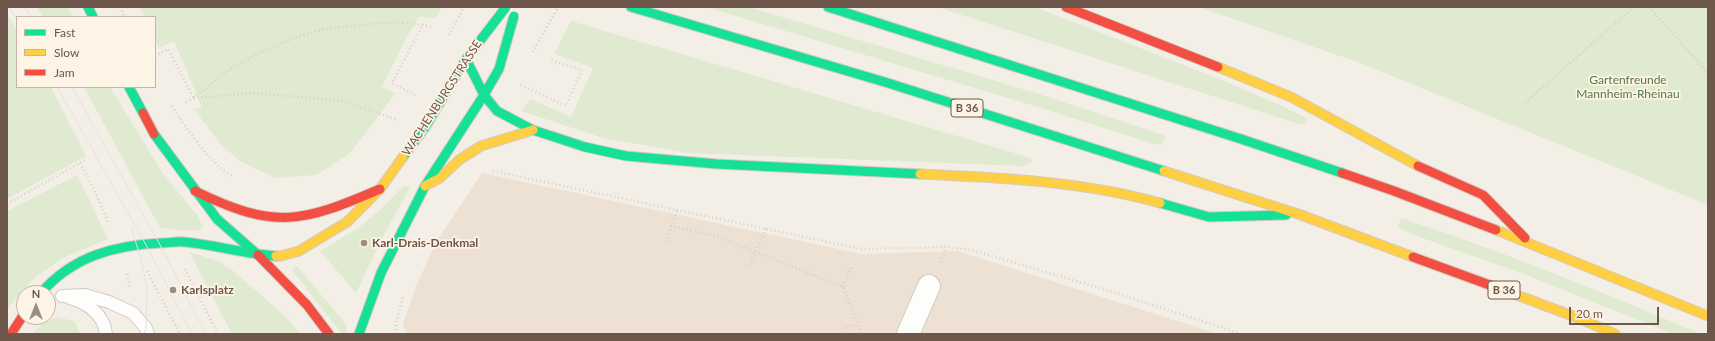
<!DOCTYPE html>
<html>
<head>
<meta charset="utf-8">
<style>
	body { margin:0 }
	#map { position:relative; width:1715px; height:341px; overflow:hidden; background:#f4efe6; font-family:Lato,sans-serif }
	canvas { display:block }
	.frame { position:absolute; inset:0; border:8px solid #6e574a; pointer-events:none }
	.legend { position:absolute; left:16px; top:16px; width:140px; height:72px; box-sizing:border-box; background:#fdf4e6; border:1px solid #c4b5a8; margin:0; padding:5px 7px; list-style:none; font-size:12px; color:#6e574a }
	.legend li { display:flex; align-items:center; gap:8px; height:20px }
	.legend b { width:20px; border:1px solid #c4b5a8 }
	.north { position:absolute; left:16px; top:285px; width:40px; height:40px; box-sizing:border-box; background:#fdf4e6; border:1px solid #c4b5a8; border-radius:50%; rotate:0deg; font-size:11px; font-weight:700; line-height:16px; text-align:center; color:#6e574a }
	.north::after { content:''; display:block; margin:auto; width:14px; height:18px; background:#9d8c81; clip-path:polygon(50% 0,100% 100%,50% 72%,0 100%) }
	.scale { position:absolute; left:1569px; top:307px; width:90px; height:18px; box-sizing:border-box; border:2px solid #6e574a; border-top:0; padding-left:5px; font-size:12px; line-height:14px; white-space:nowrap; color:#6e574a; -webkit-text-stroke:3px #fdf4e6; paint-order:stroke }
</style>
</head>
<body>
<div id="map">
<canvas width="1715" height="341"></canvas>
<div class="frame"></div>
<ul class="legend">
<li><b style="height:5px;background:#16e098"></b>Fast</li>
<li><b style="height:5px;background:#ffcf43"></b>Slow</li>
<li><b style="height:5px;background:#f24e42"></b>Jam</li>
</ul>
<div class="north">N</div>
<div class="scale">20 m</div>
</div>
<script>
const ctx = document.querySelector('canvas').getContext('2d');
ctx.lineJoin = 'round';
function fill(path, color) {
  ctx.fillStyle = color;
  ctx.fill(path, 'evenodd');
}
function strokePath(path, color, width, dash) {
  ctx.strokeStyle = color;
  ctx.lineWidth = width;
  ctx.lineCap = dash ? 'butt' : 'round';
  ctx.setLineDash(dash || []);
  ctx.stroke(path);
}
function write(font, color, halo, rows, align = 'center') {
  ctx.font = font + ' Lato,sans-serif';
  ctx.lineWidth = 3.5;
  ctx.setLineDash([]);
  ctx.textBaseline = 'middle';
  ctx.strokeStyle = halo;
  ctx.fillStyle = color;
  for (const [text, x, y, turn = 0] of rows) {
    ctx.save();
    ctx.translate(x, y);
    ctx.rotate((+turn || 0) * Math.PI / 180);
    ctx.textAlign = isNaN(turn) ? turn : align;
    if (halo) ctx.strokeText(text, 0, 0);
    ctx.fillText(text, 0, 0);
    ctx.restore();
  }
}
fill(new Path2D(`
	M482,173L862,254L958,251L1218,334H406L403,323L417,284L436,242Z`), '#ede1d3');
fill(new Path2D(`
	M37,7H68L73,17H43Z
	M140,7H442L436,18L419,17L404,42L382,87L395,93L372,125L349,154L317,175L275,178L240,161L221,145L194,109L202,108L174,41L159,48L155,40V17H145Z
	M706,7H749L1036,93L1166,136L1162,145L1154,144L1041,108Z
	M937,7H1035L1222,80L1278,104L1308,119L1302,125Z
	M1199,7H1708V205L1360,63Z
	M7,15L17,30V87H51L86,156L7,199Z
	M571,21L1031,158L1032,162L1024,166L688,153L603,138L521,111L530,99L571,117L593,68L554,54Z
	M84,87H110L162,172L198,216L203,227L200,230H180L160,228Z
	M77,175L108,239L65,257L34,278L7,309V211Z
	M404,185L410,188L382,238L356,293L320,251L357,229L382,208Z
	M1401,218C1503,251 1602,292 1701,334H1673L1529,276L1414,235L1398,227Z
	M189,252L218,261L231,269L285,316L301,334H232Z
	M297,266L346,324V334H342L292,270Z
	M57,317L74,321L81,334H33L43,322Z`), '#e0ead1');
const lane = new Path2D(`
	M62,296L85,295L109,302L133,313L146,328L148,334
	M70,298C88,303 104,315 106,334`);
const street = new Path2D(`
	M908,334L929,286`);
const fast = new Path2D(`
	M88,7L93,17
	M631,7L888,83L1164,171
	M828,7L1241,139L1342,173
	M466,59L484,95L497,111L533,130L585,147L626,156L717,164L920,174
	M129,87L143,113
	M154,134L217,219L258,255
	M403,157L426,126L466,59
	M1160,203L1209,217L1286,215
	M41,293C72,257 114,245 161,243C169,243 177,241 185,242C216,245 245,254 276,256
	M359,334L381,273L425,186L484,95L499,69`);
const slow = new Path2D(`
	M1218,67L1291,97L1418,166
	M1164,171L1301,215L1413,257
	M920,174C1001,178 1082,181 1160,203
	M425,186L440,178L459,160L481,146L533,130
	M1496,230L1708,316
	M276,256H281L299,251L347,222L380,189L403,157
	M1506,291L1578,318L1615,334`);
const jam = new Path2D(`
	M1066,7L1218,67
	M1418,166L1483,195L1525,238
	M1342,173L1394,191L1496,230
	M195,191C275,230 301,223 380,189
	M258,255L307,305L329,334
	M1413,257L1506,291
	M11,334L24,314`);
strokePath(lane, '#d2cac2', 14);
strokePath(street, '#d2cac2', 24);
strokePath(fast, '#d3cbc3', 11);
strokePath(slow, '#d3cbc3', 11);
strokePath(jam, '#d3cbc3', 11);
strokePath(new Path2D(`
	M120,7L125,17
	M1649,7L1708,73
	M155,56L168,49L194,98
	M521,85L566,106L582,70L550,60
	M415,95L392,83L423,24
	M194,98L256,93L342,101L398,120
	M186,102C204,93 217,76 235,66C262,50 295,36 326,29C338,27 350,27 362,25C385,22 410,21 432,27
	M1525,103L1634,7
	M180,119C195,140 211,163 233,177
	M80,163L93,187L109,224
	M493,171L861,249L946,247L971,250L1103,289L1242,334
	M7,204L85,160
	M671,226L716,236L843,287L862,334
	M666,242L677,210
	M940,262L946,247
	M749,266L766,228
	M185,269L218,334
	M147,271L180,334
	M127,274L130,288
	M843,287L851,267
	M843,329L858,324
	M396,334V324L403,297`), '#d5cfc9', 2.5, [1, 3]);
strokePath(lane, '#fdfdfb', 12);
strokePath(street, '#fdfdfb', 22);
strokePath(fast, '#16e098', 9);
strokePath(slow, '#ffcf43', 9);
strokePath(jam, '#f24e42', 9);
strokePath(new Path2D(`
	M9,7L17,19
	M25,7L32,17
	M57,87L145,243L192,334
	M72,87L159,243L206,334
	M131,226L142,263L147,288L146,328L144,334`), '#e3e0e3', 1);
const fastBridge = new Path2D(`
	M466,59L506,7
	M499,69L514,16`);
const jamBridge = new Path2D(`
	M143,113L154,134`);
strokePath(fastBridge, '#d3cbc3', 11, []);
strokePath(jamBridge, '#d3cbc3', 11, []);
strokePath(new Path2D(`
	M449,35L464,7
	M533,52L558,7
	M172,106L180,119`), '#d5cfc9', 2.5, [1, 3]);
strokePath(fastBridge, '#16e098', 9);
strokePath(jamBridge, '#f24e42', 9);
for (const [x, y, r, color] of [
	[364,243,4,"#9d8c81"],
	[173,290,4,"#9d8c81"]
]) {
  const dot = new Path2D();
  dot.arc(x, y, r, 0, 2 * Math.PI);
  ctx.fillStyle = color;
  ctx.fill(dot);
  strokePath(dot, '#fdf4e6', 1.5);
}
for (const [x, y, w] of [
	[967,108,32],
	[1504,290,32]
]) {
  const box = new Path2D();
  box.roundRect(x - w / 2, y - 9, w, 18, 3);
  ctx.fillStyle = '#fdf4e6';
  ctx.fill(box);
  strokePath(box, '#6e574a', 1);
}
write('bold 11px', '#6e574a', null, [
	["B 36",967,108],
	["B 36",1504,290]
]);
write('12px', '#557a45', '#fdf4e6', [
	["Gartenfreunde",1628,80],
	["Mannheim-Rheinau",1628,94]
]);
write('12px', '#6e574a', '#fdf4e6', [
	["WACHENBURGSTRASSE",442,98,-57]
]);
write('bold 12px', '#6e574a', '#fdf4e6', [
	["Karl-Drais-Denkmal",372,243],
	["Karlsplatz",181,290]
], 'left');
</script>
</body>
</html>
